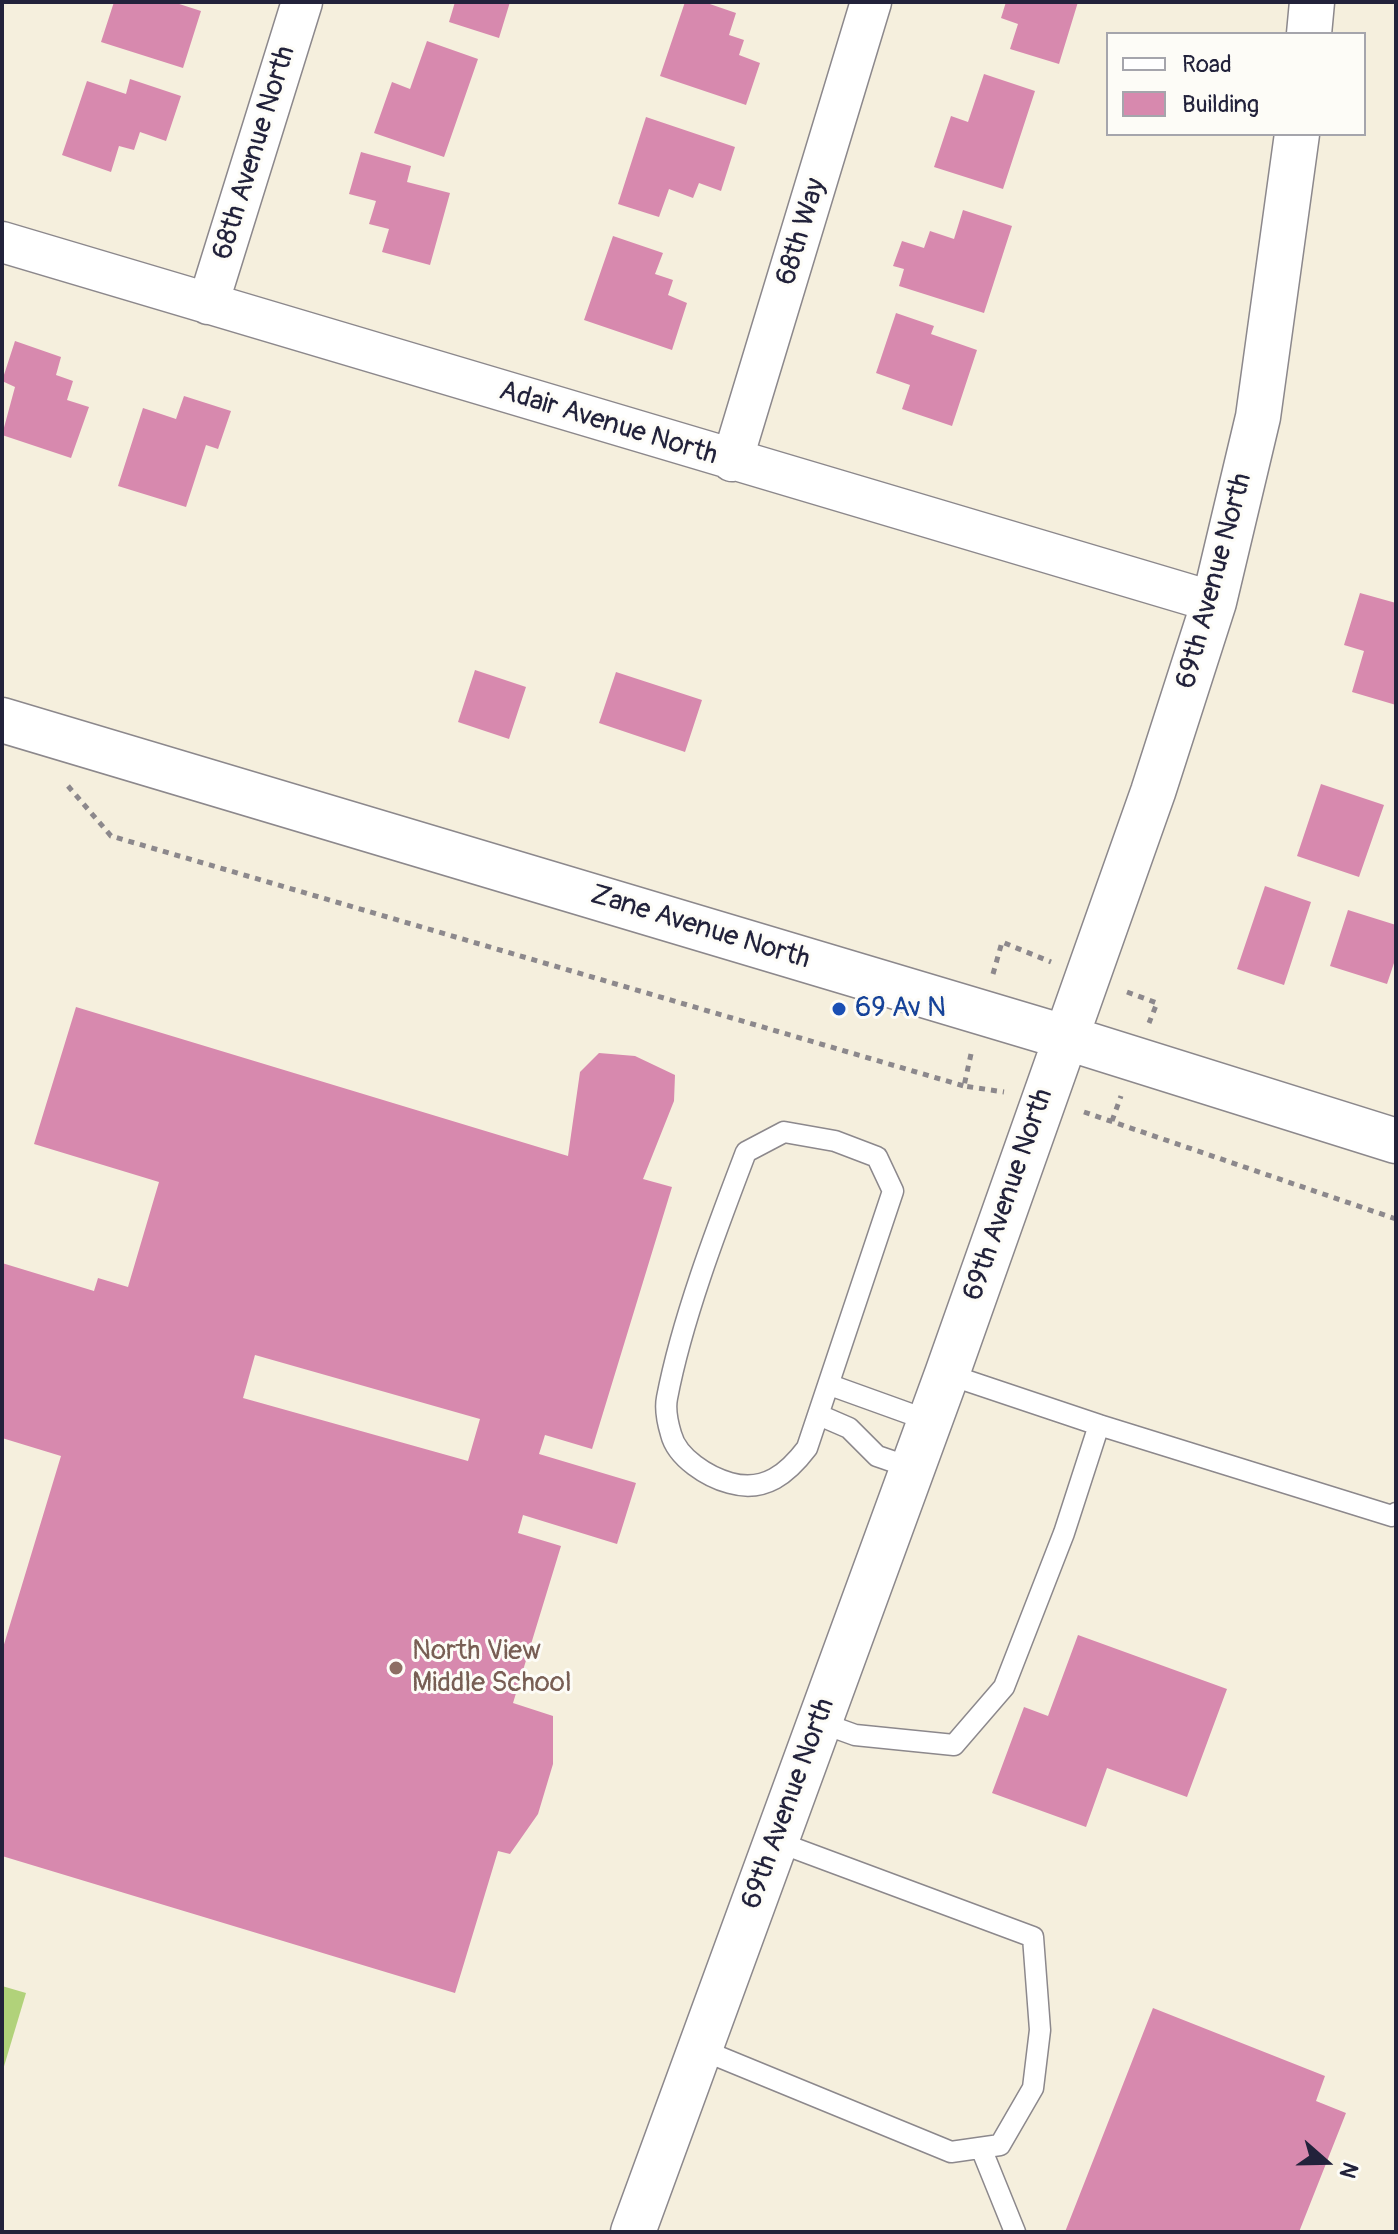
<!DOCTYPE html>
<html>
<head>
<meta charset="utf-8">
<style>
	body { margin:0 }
	#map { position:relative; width:1398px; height:2234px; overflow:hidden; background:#f5efdd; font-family:Pangolin,sans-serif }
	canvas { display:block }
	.frame { position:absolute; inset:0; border:4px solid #22223b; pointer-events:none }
	.legend { position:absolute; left:1106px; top:32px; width:260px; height:104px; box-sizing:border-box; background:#fdfcf7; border:2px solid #a5a5ac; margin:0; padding:10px 14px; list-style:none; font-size:24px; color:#22223b }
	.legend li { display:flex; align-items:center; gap:16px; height:40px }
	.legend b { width:40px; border:2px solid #a5a5ac }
	.north { position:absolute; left:1286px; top:2122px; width:80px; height:80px; -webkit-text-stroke:6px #fdfcf7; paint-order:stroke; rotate:110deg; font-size:22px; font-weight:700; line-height:32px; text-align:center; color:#22223b }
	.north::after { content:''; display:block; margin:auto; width:28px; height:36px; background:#22223b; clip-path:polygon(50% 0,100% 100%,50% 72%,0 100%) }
</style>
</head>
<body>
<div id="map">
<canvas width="1398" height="2234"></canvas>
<div class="frame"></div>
<ul class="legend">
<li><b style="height:10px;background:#fff"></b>Road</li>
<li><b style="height:22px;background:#d789ae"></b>Building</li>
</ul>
<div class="north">N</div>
</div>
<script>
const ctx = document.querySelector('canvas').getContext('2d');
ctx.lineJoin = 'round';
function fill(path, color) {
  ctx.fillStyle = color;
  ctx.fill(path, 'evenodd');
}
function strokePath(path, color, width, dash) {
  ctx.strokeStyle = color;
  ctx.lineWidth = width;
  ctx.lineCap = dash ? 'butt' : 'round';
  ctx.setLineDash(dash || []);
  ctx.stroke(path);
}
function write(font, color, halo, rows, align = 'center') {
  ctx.font = font + ' Pangolin,sans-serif';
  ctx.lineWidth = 6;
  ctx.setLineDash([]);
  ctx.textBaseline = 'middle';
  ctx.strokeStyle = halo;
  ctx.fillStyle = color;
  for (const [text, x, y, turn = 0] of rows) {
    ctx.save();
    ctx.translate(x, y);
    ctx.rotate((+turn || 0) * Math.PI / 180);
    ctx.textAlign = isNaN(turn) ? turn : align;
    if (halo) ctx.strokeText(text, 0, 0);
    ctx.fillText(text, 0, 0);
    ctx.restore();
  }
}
fill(new Path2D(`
	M2,1986L26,1993L2,2073Z`), '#b1d27a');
fill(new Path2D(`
	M114,2H173L201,11L183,68L101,42Z
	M455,2H510L499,38L449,22Z
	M685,2H704L736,13L729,35L744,40L739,55L760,63L746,105L660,76Z
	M1006,2H1078L1059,64L1010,49L1018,24L1001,18Z
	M427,41L478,59L444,157L374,133L392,82L410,89Z
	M984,74L1035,91L1003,189L934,167L951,116L968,122Z
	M130,79L181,96L166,141L140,132L134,150L119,146L111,172L62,155L87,81L126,94Z
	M646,117L735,147L721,191L699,183L693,198L669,189L659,217L618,204Z
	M361,152L411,166L407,182L450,193L430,265L382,252L389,229L369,224L376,201L349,194Z
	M963,210L1012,226L984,313L899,286L904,269L893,266L902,241L924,248L930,231L954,239Z
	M613,236L663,253L655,274L673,280L668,295L687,303L672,350L584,320Z
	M896,313L934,326L931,334L977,350L952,426L902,409L910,385L876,373Z
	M15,341L61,357L56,375L73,381L67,400L89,407L71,458L2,435L15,387L2,381Z
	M184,396L231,411L218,449L206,445L186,507L118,486L143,408L176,419Z
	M1360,593L1396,603V705L1352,692L1364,651L1344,645Z
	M475,670L526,687L509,739L458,722Z
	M616,672L702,700L685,752L599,723Z
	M1321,784L1384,805L1359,877L1297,856Z
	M1265,886L1311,902L1284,985L1237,969Z
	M1348,910L1396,925V957L1387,984L1330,966Z
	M76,1007L568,1156L580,1072L599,1053L635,1056L675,1075L674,1101L643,1179L672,1187L592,1449L545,1435L539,1454L636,1483L617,1544L523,1515L518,1533L561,1546L513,1703L553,1716V1764L538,1814L510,1854L498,1851L455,1993L2,1856V1651L61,1456L2,1438V1263L94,1291L98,1278L128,1287L159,1182L34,1144ZM255,1355L480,1419L468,1461L243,1398Z
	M1078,1635L1227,1689L1187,1797L1107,1768L1086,1827L992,1793L1024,1707L1048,1716Z
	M1153,2008L1325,2076L1316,2101L1346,2113L1299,2232H1065Z`), '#d789ae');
const service = new Path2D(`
	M784,1132L835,1141L877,1157L893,1191L807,1448C788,1473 765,1493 730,1483C708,1477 677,1458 671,1434C668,1424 665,1408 667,1398C682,1319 717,1228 746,1152Z
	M830,1385L930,1421
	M819,1415L849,1428L877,1456L912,1468
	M1099,1425L1392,1516L1396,1513
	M819,1722L855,1735L954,1745L1004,1687L1064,1533L1099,1425L947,1374
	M700,2049L951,2152L1000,2145L1033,2088L1040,2030L1033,1937L775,1841
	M981,2148L1015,2232`);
const minor = new Path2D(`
	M2,242L1214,602
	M208,304L302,2
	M732,461L871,2`);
const tertiary = new Path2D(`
	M1309,34L1312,2
	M2,720L1064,1037L1396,1141
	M633,2232L947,1374L1153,792L1214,602L1258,417L1297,134`);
strokePath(service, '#8c888c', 23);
strokePath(minor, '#8c888c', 43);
strokePath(tertiary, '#8c888c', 47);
strokePath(new Path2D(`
	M68,786L111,836L964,1086
	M993,974L1002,942L1051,962
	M1127,992L1157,1003L1149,1023
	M971,1054L964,1086L1004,1092
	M1084,1112L1396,1219
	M1112,1121L1121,1096`), '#8c888c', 5, [6, 6]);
strokePath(service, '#fff', 20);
strokePath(minor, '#fff', 40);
strokePath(tertiary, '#fff', 44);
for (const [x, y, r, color] of [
	[839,1009,8,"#1a4fb4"],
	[396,1668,8,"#8d6e63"]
]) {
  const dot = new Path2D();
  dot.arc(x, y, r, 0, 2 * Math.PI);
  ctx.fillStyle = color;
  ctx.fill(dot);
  strokePath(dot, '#fdfcf7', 3);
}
write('28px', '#22223b', '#fdfcf7', [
	["68th Avenue North",255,153,-73],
	["68th Way",802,232,-73],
	["Adair Avenue North",608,424,17],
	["69th Avenue North",1215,581,-75],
	["Zane Avenue North",700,928,17],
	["69th Avenue North",1009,1195,-71],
	["69th Avenue North",789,1804,-70]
]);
write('28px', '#164399', '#fdfcf7', [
	["69 Av N",855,1009]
], 'left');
write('28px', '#785e54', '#fdfcf7', [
	["North View",412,1652],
	["Middle School",412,1684]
], 'left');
</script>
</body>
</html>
